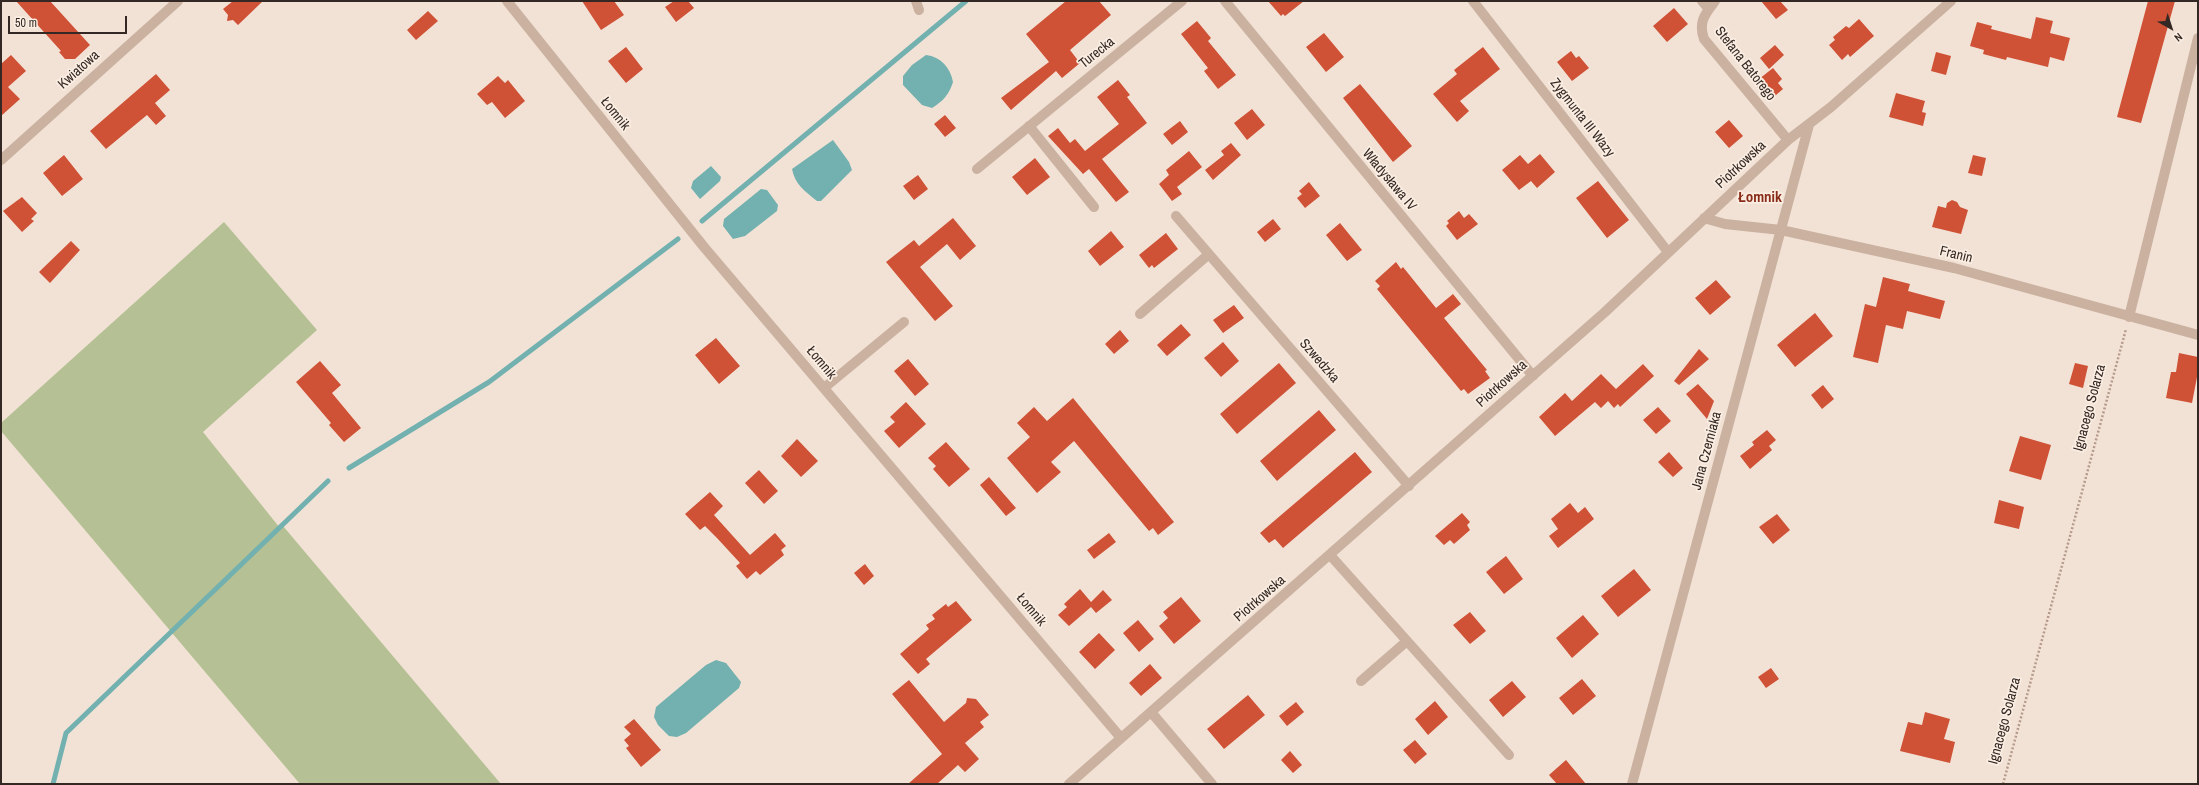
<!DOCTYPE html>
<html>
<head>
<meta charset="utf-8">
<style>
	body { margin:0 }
	#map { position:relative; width:2199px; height:785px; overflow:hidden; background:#f2e2d5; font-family:"Archivo Narrow",sans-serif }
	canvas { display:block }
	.frame { position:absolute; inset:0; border:2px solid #342824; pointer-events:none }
	.north { position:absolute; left:2151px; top:8px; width:40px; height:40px; -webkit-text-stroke:3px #faede1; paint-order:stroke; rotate:141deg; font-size:11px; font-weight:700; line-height:16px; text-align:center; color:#342824 }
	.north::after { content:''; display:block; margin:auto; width:14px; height:18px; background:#342824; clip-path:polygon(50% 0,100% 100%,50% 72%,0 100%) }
	.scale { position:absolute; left:8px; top:16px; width:119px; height:18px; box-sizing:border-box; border:2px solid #342824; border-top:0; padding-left:5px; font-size:12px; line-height:14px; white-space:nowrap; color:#342824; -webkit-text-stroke:3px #faede1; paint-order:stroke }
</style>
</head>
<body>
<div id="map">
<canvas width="2199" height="785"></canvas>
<div class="frame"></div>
<div class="north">N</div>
<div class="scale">50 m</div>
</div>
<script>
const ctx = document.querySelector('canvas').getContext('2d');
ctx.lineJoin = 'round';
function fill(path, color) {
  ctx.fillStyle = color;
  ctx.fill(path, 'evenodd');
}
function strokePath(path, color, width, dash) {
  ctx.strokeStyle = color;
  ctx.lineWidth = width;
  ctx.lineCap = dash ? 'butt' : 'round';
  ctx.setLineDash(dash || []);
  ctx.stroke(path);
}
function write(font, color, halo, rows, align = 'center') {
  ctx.font = font + ' "Archivo Narrow",sans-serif';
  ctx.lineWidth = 3.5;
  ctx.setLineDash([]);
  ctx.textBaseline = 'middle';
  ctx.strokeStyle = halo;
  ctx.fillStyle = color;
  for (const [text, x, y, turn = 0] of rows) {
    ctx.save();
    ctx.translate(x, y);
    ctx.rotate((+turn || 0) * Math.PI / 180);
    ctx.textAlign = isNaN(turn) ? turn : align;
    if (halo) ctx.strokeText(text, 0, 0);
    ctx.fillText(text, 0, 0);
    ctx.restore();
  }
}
fill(new Path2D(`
	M224,222L317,330L203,432L280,528L283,526L501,784H300L1,431V423Z`), '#b5c194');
fill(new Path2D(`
	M926,55C941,57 950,67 953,82C949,95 943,101 932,108L922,105L903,85V76L912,65Z
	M833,140L849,162L852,170L821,201H817C805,191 795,185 792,169Z
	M711,166L721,177L720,181L700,199L691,188L693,181Z
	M761,189L767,190L778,205L777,211L745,236L733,239L723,226L724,219Z
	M716,660L726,663L741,682L739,688L686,733L677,737L669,736L658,725L654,717L656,707L706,665Z`), '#72b1af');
strokePath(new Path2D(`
	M702,221L966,1
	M349,468L489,382L678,239
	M53,784L66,733L328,481`), '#72b1af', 5);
fill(new Path2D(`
	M16,1H50L90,45L75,59H65L59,52L61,51Z
	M233,1H263L238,25L233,20L227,21L228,15L223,9Z
	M582,1H614L624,15L601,30Z
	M674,1H688L694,8L676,22L665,7Z
	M1066,1H1099L1111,15L1070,50L1080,63L1062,78L1056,71L1011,110L1001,98L1049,62L1026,34Z
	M1268,1H1304L1285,16L1283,14L1281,16Z
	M1761,1H1780L1788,10L1776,19Z
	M2148,1H2175L2141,123L2117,117Z
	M1674,8L1688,24L1667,42L1653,26Z
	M428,11L438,21L416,40L407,30Z
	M2036,17L2053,21L2050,33L2070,38L2064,61L2050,57L2048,67L2007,57L2006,60L1983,54L1984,50L1970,46L1977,22L1992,26L1991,29L2031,39Z
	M1859,19L1874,36L1850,57L1848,54L1842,60L1829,45L1835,40L1833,37L1846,26L1849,28Z
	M1197,21L1211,38L1208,41L1236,75L1218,89L1204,71L1208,68L1181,34Z
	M1324,33L1344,57L1326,72L1306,47Z
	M1775,45L1784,55L1769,69L1760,58Z
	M626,47L643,69L626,83L608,61Z
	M1483,47L1500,69L1460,101L1469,111L1457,122L1433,94L1457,74L1454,70Z
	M1571,51L1576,58L1579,56L1589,68L1572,81L1557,62Z
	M1936,52L1951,56L1946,75L1931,71Z
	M11,55L26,71L8,87L20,99L1,116V64Z
	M1773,68L1782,79L1778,83L1783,89L1769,101L1754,83Z
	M156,74L170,90L155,103L166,116L156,125L147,115L106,149L90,131Z
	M498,76L505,83L508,80L525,101L505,118L492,102L487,105L477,94Z
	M1118,80L1130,95L1127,97L1147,123L1102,159L1129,192L1116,202L1089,169L1083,174L1048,136L1058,128L1070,143L1075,139L1085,151L1119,124L1097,97Z
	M1360,84L1412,146L1393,162L1343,98Z
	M1896,93L1925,101L1922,112L1926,113L1923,126L1889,117Z
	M1252,109L1265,125L1247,140L1234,123Z
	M945,115L956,128L945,137L934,124Z
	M1729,120L1743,136L1729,148L1715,132Z
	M1180,121L1188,132L1172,145L1163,134Z
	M1231,143L1241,155L1213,180L1205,170L1224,155L1221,151Z
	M1189,151L1202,167L1177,187L1182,194L1172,201L1159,184L1169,175L1166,170Z
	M1540,154L1555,172L1537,188L1531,181L1519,190L1502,170L1520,155L1528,164Z
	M64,155L83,179L62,196L43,173Z
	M1973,155L1986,158L1982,176L1968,173Z
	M1035,158L1050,177L1027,195L1012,177Z
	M918,175L928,189L914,200L903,186Z
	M1598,181L1629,220L1607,238L1576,198Z
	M1309,182L1320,196L1305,208L1297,198L1302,194L1299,191Z
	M22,197L37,213L31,219L34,221L22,232L3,211Z
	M1952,200L1957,202L1960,207L1968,210L1961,234L1932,227L1938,206L1946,208L1947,203Z
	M1459,211L1464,218L1469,214L1478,224L1457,240L1446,226L1449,223L1447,221Z
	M953,218L976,246L960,260L947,244L920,267L953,306L935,321L886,262L914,240L919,246Z
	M1273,219L1281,229L1265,242L1257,232Z
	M1340,223L1362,250L1347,261L1326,235Z
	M1111,231L1124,247L1100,266L1088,251Z
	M1166,233L1178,249L1154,268L1152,265L1149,268L1139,255Z
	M71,241L80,250L50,283L39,272Z
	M1396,262L1401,269L1403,267L1436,308L1453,294L1461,304L1444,318L1487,370L1485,371L1490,378L1468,394L1464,389L1461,391L1377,289L1380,286L1375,281Z
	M1883,277L1910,284L1908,291L1945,301L1940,319L1907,311L1903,329L1886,325L1878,363L1853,357L1865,304L1876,307Z
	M1716,280L1731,297L1710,315L1695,298Z
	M1234,305L1244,318L1223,333L1213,320Z
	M1815,313L1833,336L1795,367L1777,345Z
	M1181,324L1191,335L1167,356L1157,345Z
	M1120,330L1129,341L1114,354L1105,344Z
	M716,338L740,366L719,384L695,355Z
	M1223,342L1239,361L1221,377L1204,358Z
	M1699,349L1709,359L1679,385L1674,381Z
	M2179,353L2198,357V372L2192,403L2166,398L2171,372H2176Z
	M908,359L929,384L915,396L894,371Z
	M320,361L341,385L332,393L361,428L344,442L329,425L331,423L296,382Z
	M1279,363L1296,383L1237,434L1220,414Z
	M2075,363L2088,366L2083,388L2069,384Z
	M1643,364L1654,376L1620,407L1618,404L1614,408L1608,401L1601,408L1595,402L1555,436L1539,417L1565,393L1572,401L1601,374L1616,389Z
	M1698,384L1714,401L1707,419L1686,394Z
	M1823,385L1834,399L1822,409L1811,395Z
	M1073,398L1174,522L1158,535L1153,528L1149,531L1074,441L1051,462L1061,472L1037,493L1007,458L1030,437L1017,423L1034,407L1047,421Z
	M906,402L926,424L899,448L884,431L895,422L890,417Z
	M1658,407L1671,421L1656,434L1643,420Z
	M1319,410L1336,430L1277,481L1260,461Z
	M1767,430L1776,440L1769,446L1772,450L1750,469L1740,456L1754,445L1752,442Z
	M2020,436L2051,445L2041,480L2009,471Z
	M797,439L818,461L801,477L781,456Z
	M946,442L970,469L949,487L933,469L936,466L928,458Z
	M1355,452L1372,472L1283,548L1275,539L1269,543L1260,533Z
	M1669,452L1683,468L1673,477L1658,462Z
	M759,470L778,491L764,504L745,483Z
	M989,477L1016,508L1006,516L980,485Z
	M710,492L723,506L714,515L750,555L775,533L786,546L781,550L784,555L760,575L756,571L747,579L736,566L740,563L717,538L705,526L700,530L685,514Z
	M1999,500L2024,507L2019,529L1994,523Z
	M1570,503L1578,513L1585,507L1594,519L1558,548L1549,536L1558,529L1551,519Z
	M1462,513L1470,522L1467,525L1470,530L1454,544L1450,540L1444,545L1435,536Z
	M1777,514L1790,530L1773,544L1759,527Z
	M1109,533L1116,542L1094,559L1087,550Z
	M1506,556L1523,579L1504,594L1486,572Z
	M865,564L874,576L864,585L854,573Z
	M1634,569L1651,590L1618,617L1601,596Z
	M1080,589L1091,602L1103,590L1112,600L1096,613L1091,607L1069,626L1058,615L1067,607L1064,604Z
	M1181,597L1201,621L1174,644L1159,626L1168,618L1163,612Z
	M956,601L972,620L926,659L930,664L918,674L900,654L929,629L926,625L935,619L932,615L946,604L948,607Z
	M1470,612L1486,631L1470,644L1453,625Z
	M1583,615L1599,634L1572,658L1556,638Z
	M1138,620L1154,639L1139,652L1123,633Z
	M1099,633L1115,650L1095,669L1079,652Z
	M1150,664L1162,678L1141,696L1129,683Z
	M1771,668L1779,679L1766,688L1758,677Z
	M1582,679L1596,696L1573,715L1559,698Z
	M909,680L944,722L966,703L967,698L976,699L989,715L980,722L984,727L965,743L979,759L965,772L958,765L937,784H908L942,754L892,694Z
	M1512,681L1526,697L1503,717L1489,700Z
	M1248,695L1265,715L1224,749L1207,729Z
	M1435,701L1448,717L1428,735L1415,719Z
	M1296,702L1304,712L1287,726L1279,716Z
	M1925,712L1950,719L1944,739L1955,742L1950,763L1900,751L1908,722L1922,725Z
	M634,719L661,750L641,767L626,748L629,746L624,740L631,734L624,727Z
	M1415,740L1427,754L1415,764L1403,750Z
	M1290,751L1302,765L1293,773L1281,760Z
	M1566,760L1586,784H1557L1549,775Z`), '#cf5136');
strokePath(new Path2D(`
	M2003,784L2126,329`), '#b69a8b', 2.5, [2, 2]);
strokePath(new Path2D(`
	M507,1L704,247L1121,738
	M916,1L919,10
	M1225,1L1533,376
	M1473,1L1668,252
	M1702,1L1709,9
	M1715,1C1705,14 1698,22 1704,39L1788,140
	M1029,126L1094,207
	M1,160L178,1
	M977,169L1182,1
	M1176,216L1409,486
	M1704,218L1725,224L1781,230L1954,268L2198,335
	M1140,314L1209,254
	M2129,317L2198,38
	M824,388L904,322
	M1330,555L1407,641L1361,681
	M1407,641L1509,755
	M1151,712L1212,784
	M1069,784L1605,312L1788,140L1831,107L1951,1
	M1632,784L1809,125`), '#cab1a0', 10);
write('14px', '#342824', '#faede1', [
	["Turecka",1097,53,-39],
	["Stefana Batorego",1745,64,52],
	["Kwiatowa",79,70,-42],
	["Łomnik",615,114,51],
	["Zygmunta III Wazy",1582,118,52],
	["Piotrkowska",1741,165,-43],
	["Władysława IV",1389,180,50],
	["Franin",1956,255,14],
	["Szwedzka",1319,361,49],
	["Łomnik",821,363,50],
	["Piotrkowska",1502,384,-42],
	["Ignacego Solarza",2090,408,-75],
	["Jana Czerniaka",1707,451,-75],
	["Piotrkowska",1260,599,-41],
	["Łomnik",1031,610,50],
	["Ignacego Solarza",2005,721,-75]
]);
write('bold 15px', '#882b18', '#faede1', [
	["Łomnik",1760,198]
]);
</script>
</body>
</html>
